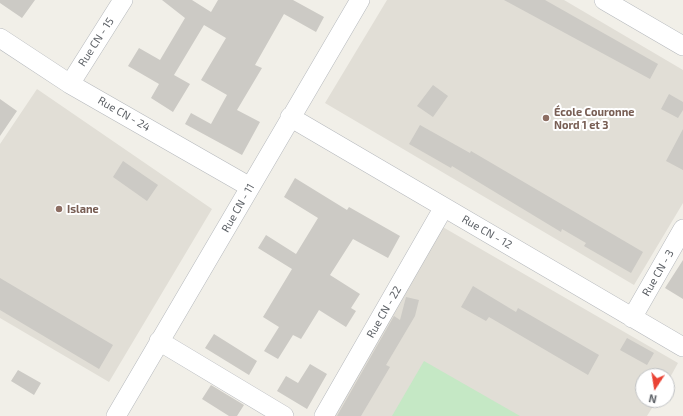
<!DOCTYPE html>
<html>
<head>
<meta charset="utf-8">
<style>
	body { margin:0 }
	#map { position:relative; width:683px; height:416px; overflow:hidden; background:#f1efe8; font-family:"Exo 2",sans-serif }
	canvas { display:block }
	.north { position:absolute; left:635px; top:368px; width:40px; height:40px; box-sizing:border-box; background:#fff; border:1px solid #bfc1c3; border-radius:50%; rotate:192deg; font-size:11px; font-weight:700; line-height:16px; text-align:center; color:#5f6368 }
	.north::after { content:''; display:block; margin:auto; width:14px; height:18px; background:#ea4335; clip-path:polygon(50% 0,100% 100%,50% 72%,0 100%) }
</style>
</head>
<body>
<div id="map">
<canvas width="683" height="416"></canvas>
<div class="north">N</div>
</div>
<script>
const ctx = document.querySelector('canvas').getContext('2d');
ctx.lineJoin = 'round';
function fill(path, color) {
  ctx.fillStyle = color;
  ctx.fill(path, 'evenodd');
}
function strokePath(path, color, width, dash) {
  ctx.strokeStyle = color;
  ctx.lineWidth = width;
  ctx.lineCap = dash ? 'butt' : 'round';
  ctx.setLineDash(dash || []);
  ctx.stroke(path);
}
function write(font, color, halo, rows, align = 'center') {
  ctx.font = font + ' "Exo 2",sans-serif';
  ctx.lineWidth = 4;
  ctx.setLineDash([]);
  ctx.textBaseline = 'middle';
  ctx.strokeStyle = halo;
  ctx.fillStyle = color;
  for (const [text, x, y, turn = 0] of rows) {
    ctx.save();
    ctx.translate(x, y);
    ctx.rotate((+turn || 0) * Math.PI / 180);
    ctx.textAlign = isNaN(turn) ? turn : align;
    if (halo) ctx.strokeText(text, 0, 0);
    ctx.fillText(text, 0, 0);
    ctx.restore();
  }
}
fill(new Path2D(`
	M387,0H564L683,70V203L634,285L325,103Z
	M37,89L212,209L109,382L0,318V144Z
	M441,226L678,363L667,383V376H643V400H657L647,416H332Z`), '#e1ded6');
fill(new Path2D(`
	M424,361L520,416H392Z`), '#c5e8c5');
fill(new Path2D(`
	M0,0H35L22,18L0,3Z
	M162,0H192L211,12L218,0H293L324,17L316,32L284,14L255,65L262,68L237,110L260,122L242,155L185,124L191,113L211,124L227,95L201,80L226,38L204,25L174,75L190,84L173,112L151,98L159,84L128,66L139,48L160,60L185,18Z
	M504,0H545L658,64L650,79Z
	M433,85L448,96L433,117L417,106Z
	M669,94L683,102V110L678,118L661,109Z
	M0,99L17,111L0,136Z
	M420,125L470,153L471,151L643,252L631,273L584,246L586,243L562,229L561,232L452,166L451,168L409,144Z
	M683,129V170L666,161Z
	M123,161L158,185L147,201L113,177Z
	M295,178L347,210L349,207L400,236L388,258L353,239L330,275L360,294L351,308L356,311L346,327L319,310L301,339L293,335L278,359L264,351L279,327L263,317L292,269L258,248L266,235L296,254L318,218L284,197Z
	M683,260V299L665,288Z
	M0,278L113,345L99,369L0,310Z
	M473,286L516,312L518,308L599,355L588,375L489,317L486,321L461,307Z
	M406,297L419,300L415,316L386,365L390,367L361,416H337L394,316L400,320Z
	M214,334L257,361L249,375L205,348Z
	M627,338L654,353L647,365L620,350Z
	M310,364L327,374L307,409L277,391L286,376L298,383Z
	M18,370L41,383L34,395L11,381Z
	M211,385L244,405L237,416H229L202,399Z`), '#cccac5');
const minor = new Path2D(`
	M604,0L683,46
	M0,38L70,84L250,187
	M70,84L123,0
	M290,117L683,347
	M632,318L683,229
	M159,341L284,416
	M116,416L360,0
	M324,416L444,207`);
strokePath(minor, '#b5b8bc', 20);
strokePath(minor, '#fff', 19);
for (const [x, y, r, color] of [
	[546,118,4,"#8d6e63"],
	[59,209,4,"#8d6e63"]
]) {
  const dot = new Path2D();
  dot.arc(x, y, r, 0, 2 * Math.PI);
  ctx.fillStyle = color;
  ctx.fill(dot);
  strokePath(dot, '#fff', 1.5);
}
write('11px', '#5f6368', '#fff', [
	["Rue CN - 15",96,42,-57],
	["Rue CN - 24",124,114,30],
	["Rue CN - 11",238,208,-60],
	["Rue CN - 12",487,232,30],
	["Rue CN - 3",658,273,-60],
	["Rue CN - 22",384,312,-60]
]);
write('bold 11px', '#785e54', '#fff', [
	["École Couronne",554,112],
	["Nord 1 et 3",554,125],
	["Islane",67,209]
], 'left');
</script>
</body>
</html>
